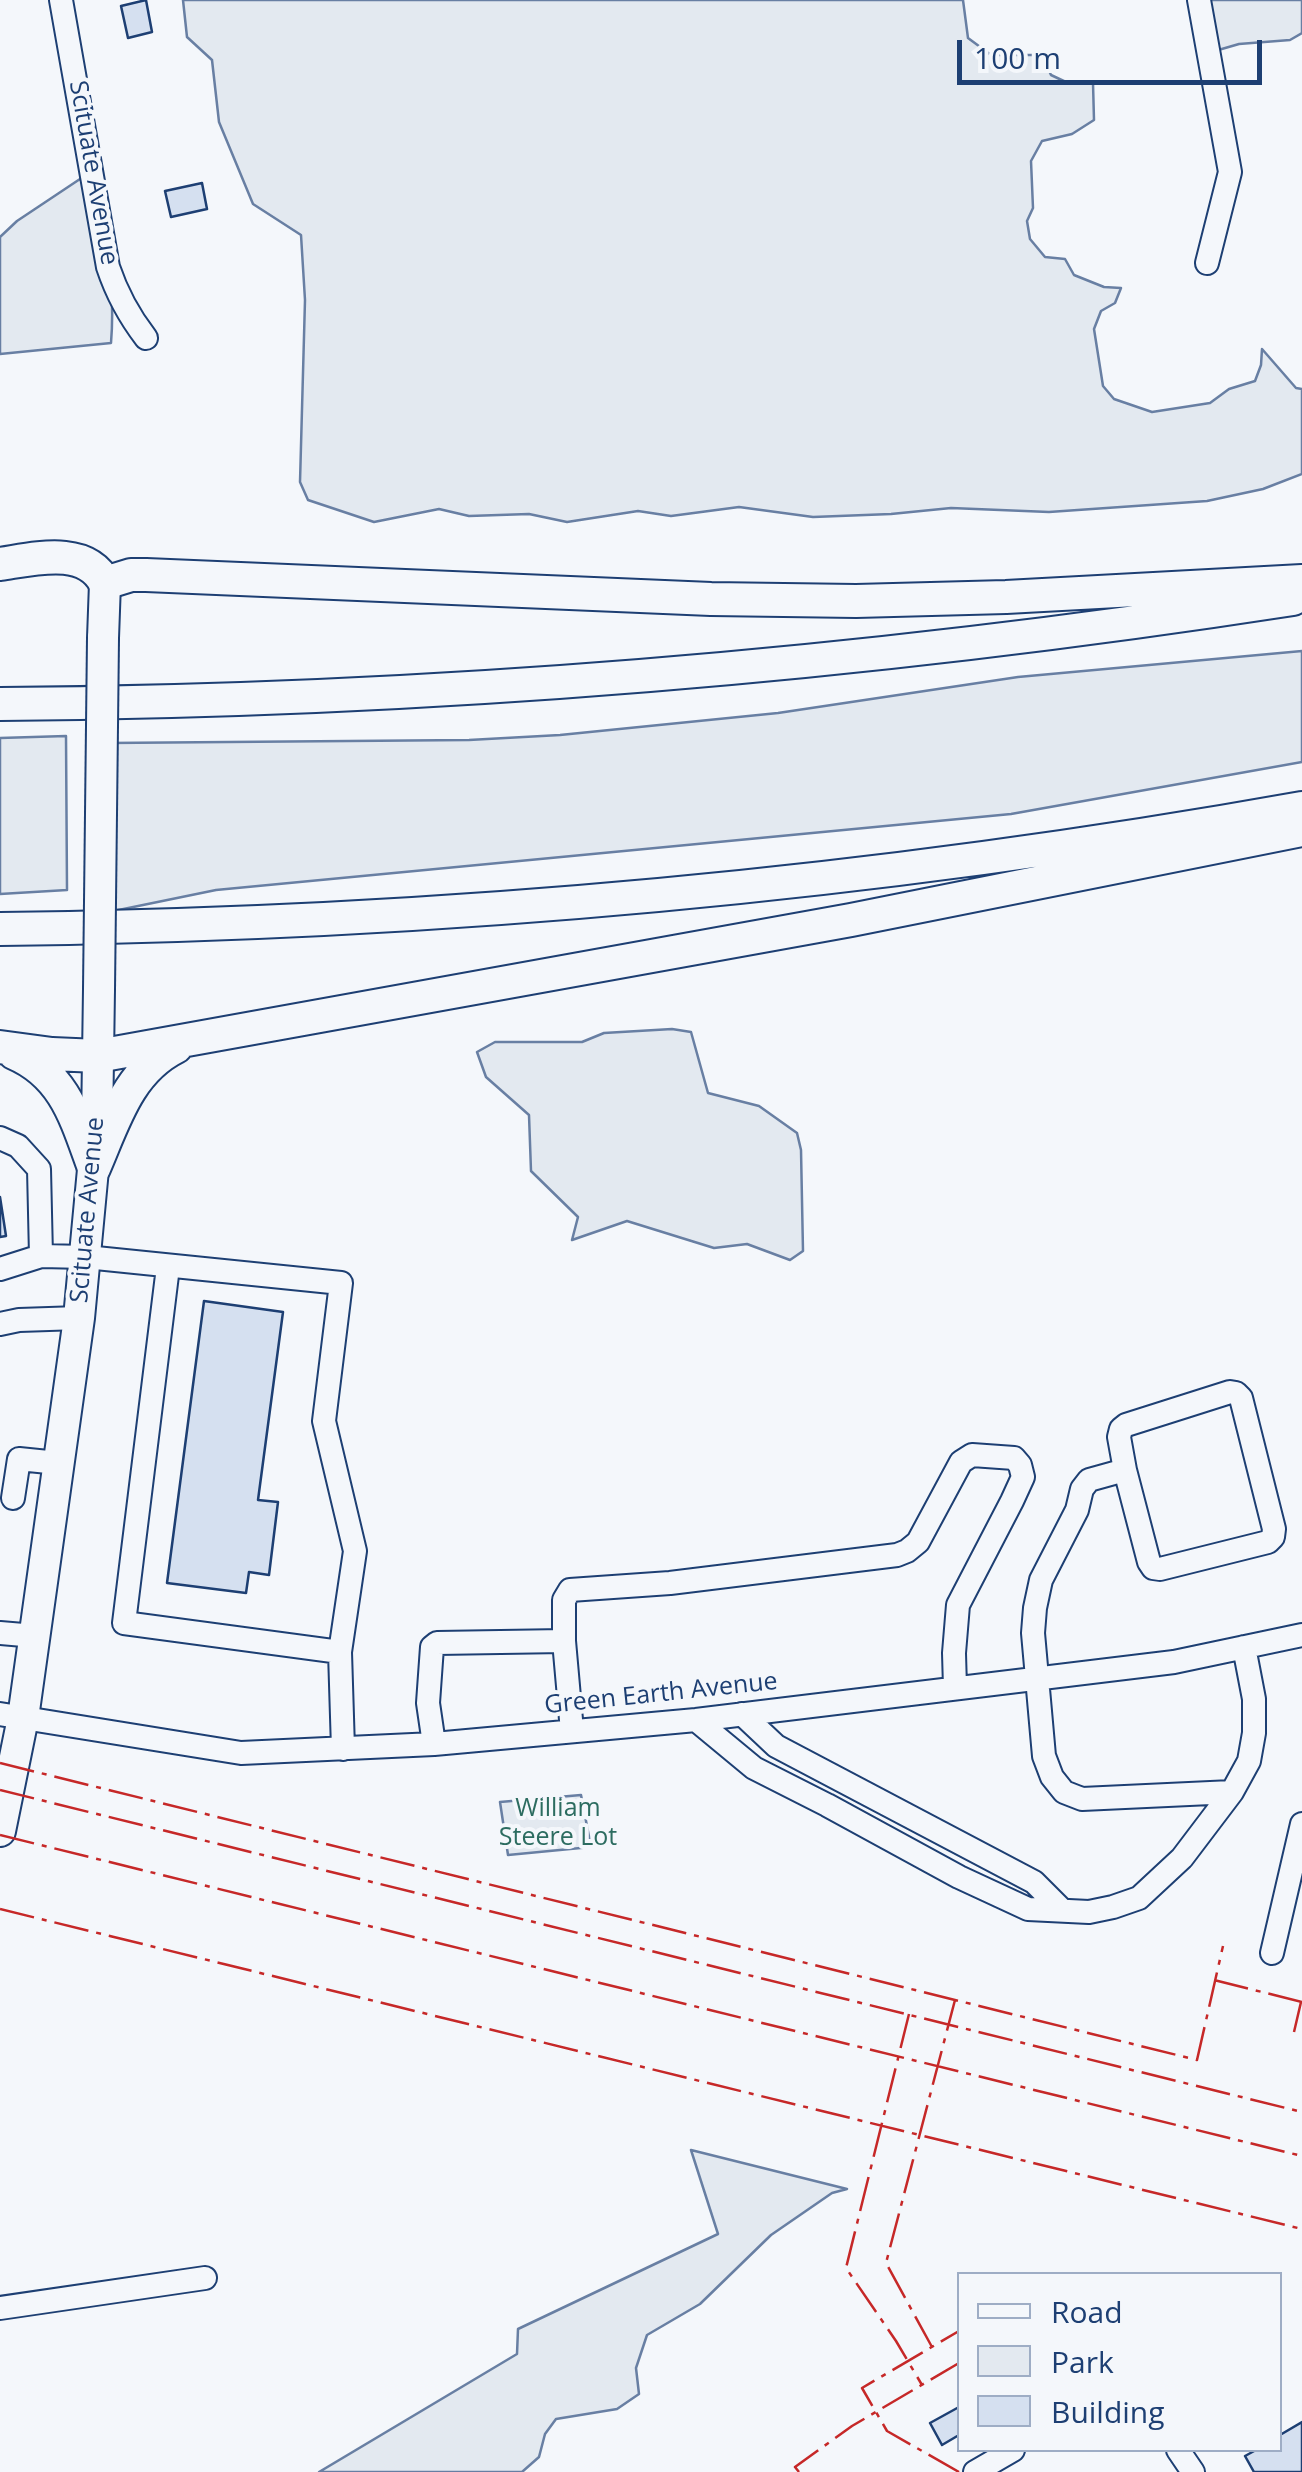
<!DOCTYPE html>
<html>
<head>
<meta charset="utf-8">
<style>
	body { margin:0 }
	#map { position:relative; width:1302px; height:2472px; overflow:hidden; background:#f4f7fb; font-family:"Open Sans",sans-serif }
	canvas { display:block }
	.legend { position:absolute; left:957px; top:2272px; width:325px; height:180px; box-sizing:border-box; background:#f4f7fb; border:2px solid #9eadc5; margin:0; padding:12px 18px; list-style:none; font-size:30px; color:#1d3f73 }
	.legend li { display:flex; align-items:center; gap:20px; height:50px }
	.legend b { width:50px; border:2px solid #9eadc5 }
	.scale { position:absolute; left:957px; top:40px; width:305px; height:45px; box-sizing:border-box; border:5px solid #1d3f73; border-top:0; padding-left:12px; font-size:30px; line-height:35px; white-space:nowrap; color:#1d3f73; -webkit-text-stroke:8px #f4f7fb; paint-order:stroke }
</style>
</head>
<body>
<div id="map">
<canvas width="1302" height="2472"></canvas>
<ul class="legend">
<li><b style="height:12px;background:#f4f7fb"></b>Road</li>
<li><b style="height:28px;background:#e3e9f0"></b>Park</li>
<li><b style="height:28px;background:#d5e0f0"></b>Building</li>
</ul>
<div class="scale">100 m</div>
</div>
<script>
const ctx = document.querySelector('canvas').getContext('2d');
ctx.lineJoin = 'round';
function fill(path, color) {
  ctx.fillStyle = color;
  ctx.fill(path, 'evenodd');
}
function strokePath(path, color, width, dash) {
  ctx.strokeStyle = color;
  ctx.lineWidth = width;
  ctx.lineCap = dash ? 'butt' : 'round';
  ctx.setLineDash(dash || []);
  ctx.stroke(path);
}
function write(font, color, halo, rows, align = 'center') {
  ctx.font = font + ' "Open Sans",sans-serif';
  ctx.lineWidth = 8;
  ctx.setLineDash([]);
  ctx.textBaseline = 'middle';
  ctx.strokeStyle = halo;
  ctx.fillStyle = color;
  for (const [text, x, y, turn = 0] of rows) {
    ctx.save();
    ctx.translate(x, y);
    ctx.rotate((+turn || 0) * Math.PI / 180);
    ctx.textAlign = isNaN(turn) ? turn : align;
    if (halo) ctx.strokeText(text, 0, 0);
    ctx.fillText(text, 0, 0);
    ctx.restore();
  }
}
const green = new Path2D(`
	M183,0H963L968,38L991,55H1042L1051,75L1068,83H1093L1094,120L1072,134L1042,141L1031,161L1033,208L1027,221L1030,239L1045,257L1065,259L1074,275L1104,287L1121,288L1115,303L1101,311L1094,329L1103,386L1114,399L1152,412L1210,403L1229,389L1255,381L1261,365L1262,349L1296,388L1302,389V474L1263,489L1207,501L1049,512L951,508L891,514L813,517L739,507L671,516L638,511L567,522L529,514L469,516L439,509L374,522L308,500L300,482L305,300L301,235L253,204L219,122L212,60L187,37Z
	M1197,0H1302V33L1290,40L1239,44L1208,53Z
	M95,169C104,226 116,285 111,343L0,354V237L17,221Z
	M1302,651V762L1011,814L216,890L104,913L108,743L469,740L560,735L778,713L1018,677Z
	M66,736L67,890L0,894V738Z
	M672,1029L691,1032L708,1093L759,1106L797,1133L801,1150L803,1251L790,1260L747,1244L714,1248L627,1221L572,1240L578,1217L531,1171L529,1115L486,1077L477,1052L495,1042H582L604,1033Z
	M581,1795L591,1847L508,1855L500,1802Z
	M691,2150L847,2189L832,2193L771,2235L700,2304L647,2335L636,2368L639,2394L617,2409L556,2419L545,2434L539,2457L522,2472H319L517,2354L518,2329L718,2234Z`);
fill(green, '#e3e9f0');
strokePath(green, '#687fa3', 2.5);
const building = new Path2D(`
	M146,0L152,32L128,38L121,6Z
	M202,183L207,209L171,217L165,191Z
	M0,1197L6,1236L0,1237Z
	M204,1301L283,1312L258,1500L278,1502L269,1575L249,1572L246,1593L167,1583Z
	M959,2407V2435L942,2445L930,2423Z
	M1302,2422V2472H1254L1245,2456L1256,2450H1280V2435Z`);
fill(building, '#d5e0f0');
strokePath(building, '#1d3f73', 2.5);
const minor = new Path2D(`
	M61,0L108,267C117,294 129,316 146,338
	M1199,0L1230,172L1207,263
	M0,1138L18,1146L39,1169L41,1256
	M168,1267L124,1623L340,1652L343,1749
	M0,1269L41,1256L86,1257L341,1283L324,1421L355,1551L340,1652
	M0,1324L19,1320L79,1318
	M1125,1470L1119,1437L1121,1429L1126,1425L1230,1392L1236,1393L1241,1398L1274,1529L1273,1537L1268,1542L1160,1569L1153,1568L1149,1562L1125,1470L1089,1480L1082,1489L1077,1510L1041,1580L1035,1608L1033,1633L1044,1756L1052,1777L1064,1792L1082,1799L1232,1792
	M13,1498L19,1459L58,1463
	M0,1633L35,1636
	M564,1641V1600L570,1590L670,1583L897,1555L907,1551L918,1542L961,1462L972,1455L1014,1458L1020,1465L1023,1477L1012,1501L958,1605L954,1653L955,1688
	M0,1714L241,1753L434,1744L696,1720L1174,1662L1302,1635
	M742,1714L776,1746L1034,1882L1062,1910
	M696,1720L754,1768L827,1805L959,1877L1028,1909L1089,1912L1113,1907L1139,1898L1182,1858L1232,1792L1249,1761L1254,1733V1699L1244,1647
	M434,1744L428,1703L432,1647L437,1643L564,1641L572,1731
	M1272,1953L1302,1824
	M0,2308L205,2278
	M1178,2450L1193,2472
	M975,2472L1013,2450`);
const major = new Path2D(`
	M103,638L105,583
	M0,1831L23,1718L79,1318L97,1127L99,989`);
const highway = new Path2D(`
	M0,564C34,559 86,545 105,583L131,575H146L711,599L856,601L1006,597L1302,581
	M0,704C432,701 866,665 1293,599
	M0,929C437,924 871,885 1302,808
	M0,1047L52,1054L98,1056L851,920L1302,830
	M14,1053C65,1075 76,1119 94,1168
	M94,1168C114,1122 128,1071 176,1047`);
strokePath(minor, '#1d3f73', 26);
strokePath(major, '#1d3f73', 34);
strokePath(highway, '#1d3f73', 36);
strokePath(minor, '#f4f7fb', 22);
strokePath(major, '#f4f7fb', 30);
strokePath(highway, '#f4f7fb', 32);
const majorBridge = new Path2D(`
	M99,989L103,638`);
strokePath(majorBridge, '#1d3f73', 34, []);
strokePath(majorBridge, '#f4f7fb', 30);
strokePath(new Path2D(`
	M0,1763L1197,2060L1223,1946
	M0,1790L1302,2112
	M0,1835L1302,2156
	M0,1909L1302,2229
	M1214,1980L1302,2002
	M909,2014L846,2268L896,2341L922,2385
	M1294,2032L1301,2002
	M932,2347L886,2263L955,2000
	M799,2472L795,2467L852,2426L959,2363
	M959,2472L887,2431L862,2388L959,2331`), '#c62828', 2.5, [35, 8, 5, 8]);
write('25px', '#1d3f73', '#f4f7fb', [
	["Scituate Avenue",93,173,80],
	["Scituate Avenue",88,1210,-85],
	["Green Earth Avenue",661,1694,-6]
]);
write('25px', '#2c6c60', '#f4f7fb', [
	["William",558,1809],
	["Steere Lot",558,1838]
]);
</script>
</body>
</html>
